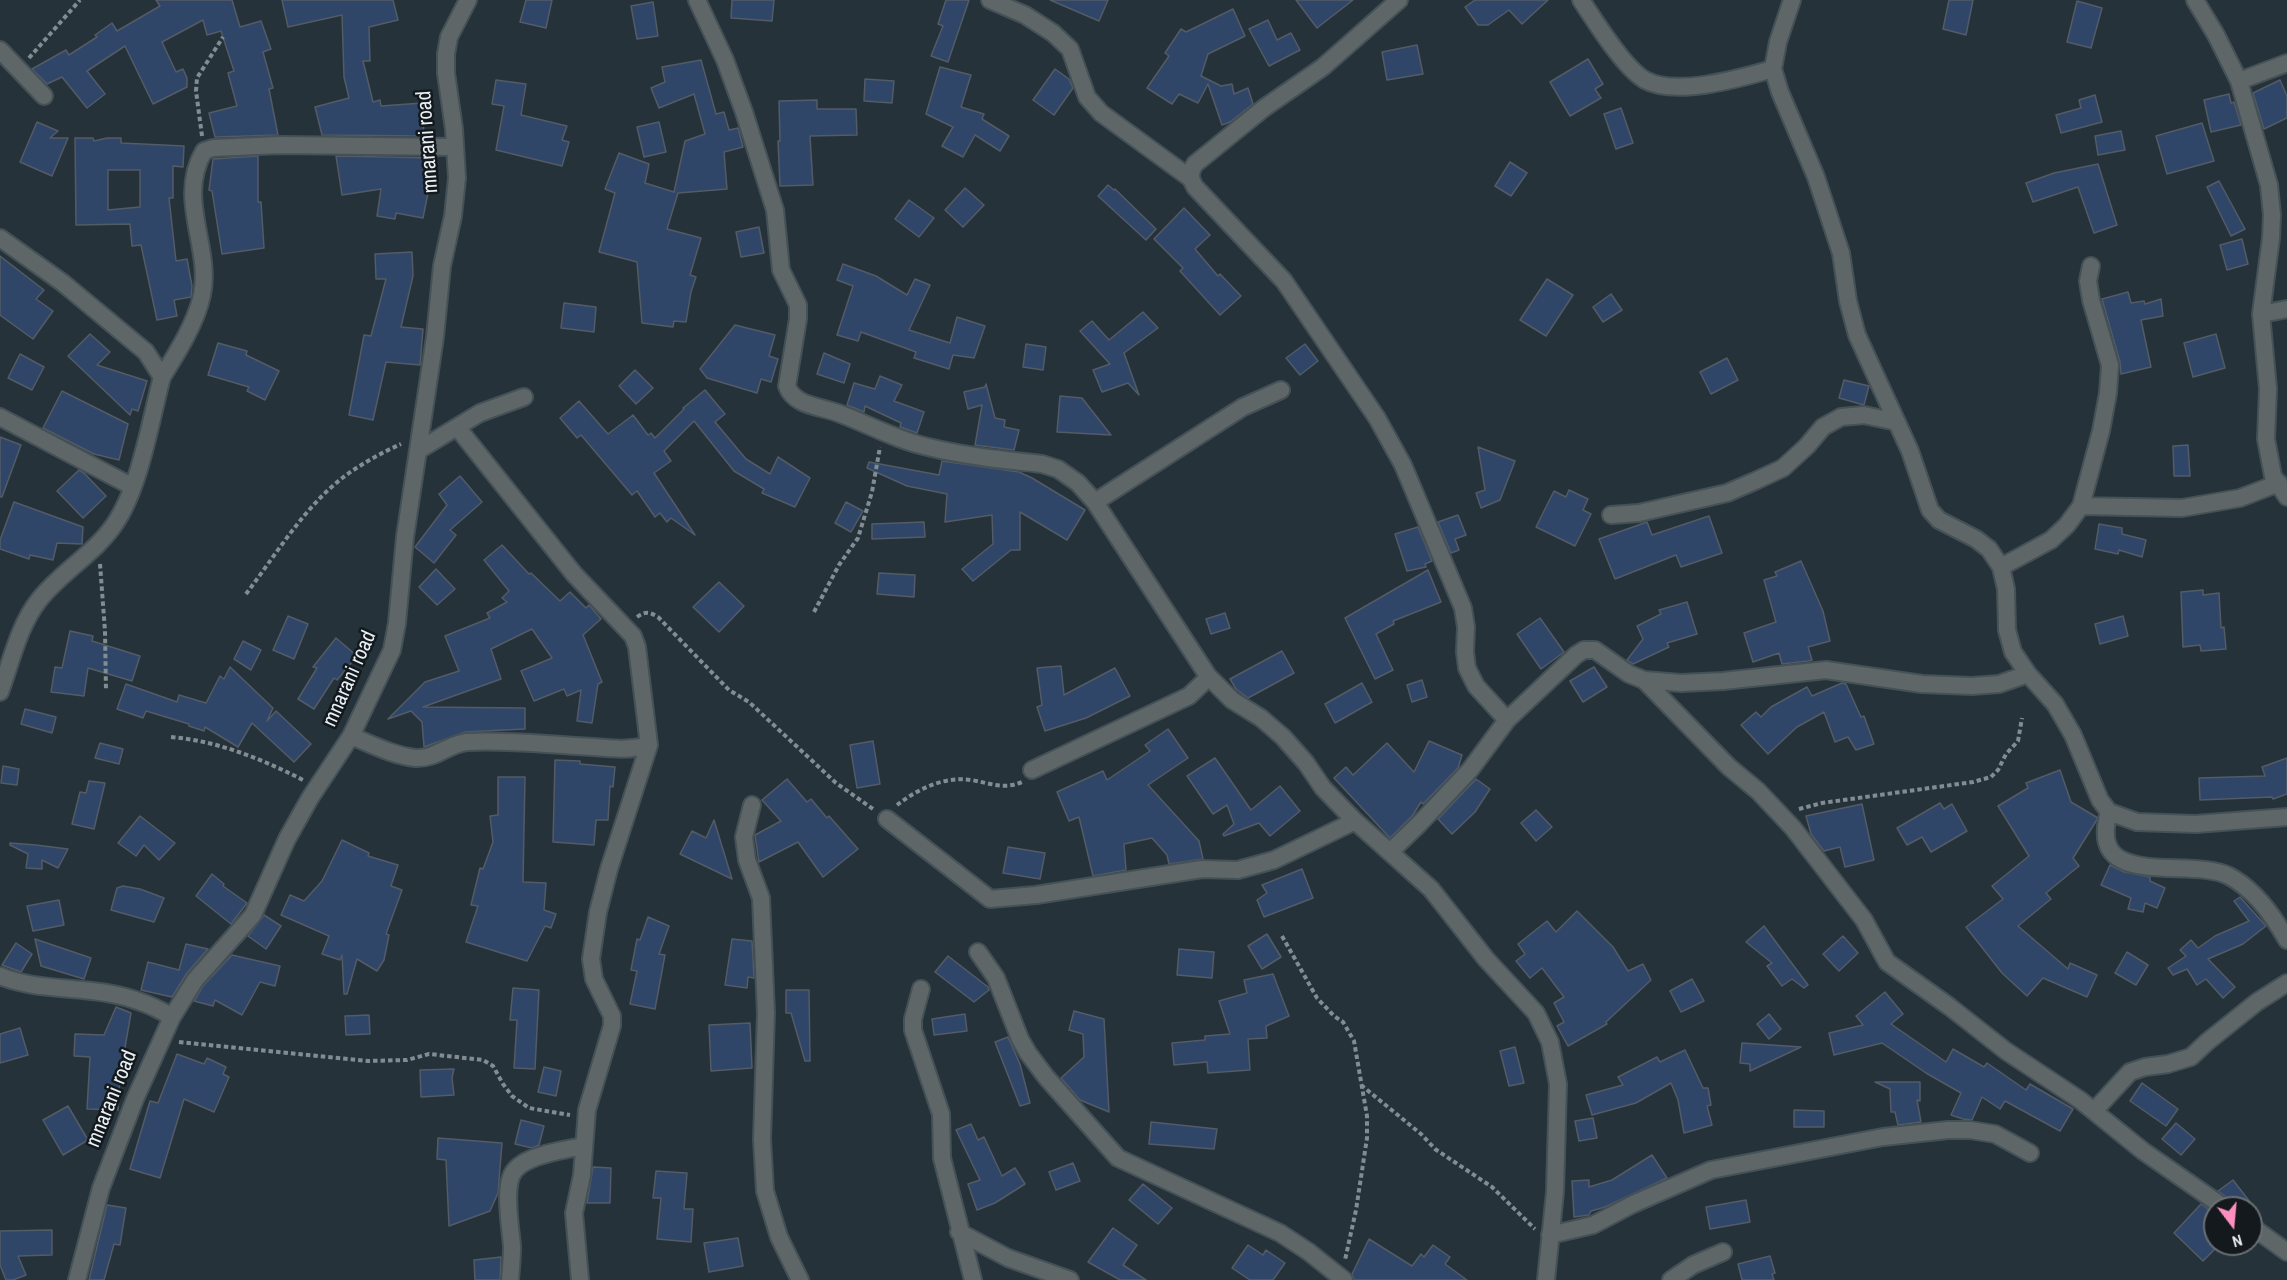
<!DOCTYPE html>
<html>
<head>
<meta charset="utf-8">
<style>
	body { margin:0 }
	#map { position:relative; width:2287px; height:1280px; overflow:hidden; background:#253239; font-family:"Archivo Narrow",sans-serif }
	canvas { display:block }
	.north { position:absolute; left:2203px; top:1196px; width:60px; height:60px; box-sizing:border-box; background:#13191c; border:2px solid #696f73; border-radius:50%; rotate:164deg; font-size:16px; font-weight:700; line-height:24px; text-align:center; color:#e9f1f6 }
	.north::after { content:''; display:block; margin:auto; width:21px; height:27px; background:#fd8ebf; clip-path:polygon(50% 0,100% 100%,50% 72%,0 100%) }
</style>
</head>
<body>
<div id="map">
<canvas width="2287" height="1280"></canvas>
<div class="north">N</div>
</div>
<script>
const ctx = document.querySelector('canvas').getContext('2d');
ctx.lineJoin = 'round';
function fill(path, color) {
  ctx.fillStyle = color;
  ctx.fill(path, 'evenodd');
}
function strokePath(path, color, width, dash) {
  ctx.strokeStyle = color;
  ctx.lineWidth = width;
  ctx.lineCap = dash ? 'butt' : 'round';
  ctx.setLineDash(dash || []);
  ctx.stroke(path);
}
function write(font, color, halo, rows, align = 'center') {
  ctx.font = font + ' "Archivo Narrow",sans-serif';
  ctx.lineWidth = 5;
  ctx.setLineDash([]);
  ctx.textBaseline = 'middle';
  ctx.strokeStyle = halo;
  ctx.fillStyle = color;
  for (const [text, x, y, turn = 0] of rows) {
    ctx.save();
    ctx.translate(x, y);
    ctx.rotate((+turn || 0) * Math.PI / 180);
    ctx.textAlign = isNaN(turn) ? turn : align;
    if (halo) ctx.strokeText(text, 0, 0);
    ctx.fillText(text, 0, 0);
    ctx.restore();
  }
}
const building = new Path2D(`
	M156,0H232L240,27L261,21L271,49L263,52L273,88L269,89L278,135L215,137L209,113L237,106L228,73L234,71L221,31L207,35L203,20L162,42L176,72L183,69L187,78V87L153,104L125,46L87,71L105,94L87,108L62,77L47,84L32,69L66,50L69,55L97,37L95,35L112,23L117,31L160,6Z
	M282,0H393L398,20L369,27L370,61H363L373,102L380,100L381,106L422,103L424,136L322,135L315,107L349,98L344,77L342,15L288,27Z
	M526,0H552L546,28L520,22Z
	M732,0H774L772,21L731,18Z
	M946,0H969L948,62L931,56L943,26L938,24Z
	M1050,0H1108L1099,21Z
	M1296,0H1353L1317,28Z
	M1475,0H1548L1522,24L1509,10L1488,25H1478L1465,7Z
	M1949,0H1973L1966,35L1943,29Z
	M2077,1L2102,8L2091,48L2067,42Z
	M653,2L658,36L637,39L631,6Z
	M1233,9L1245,36L1208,54L1201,76L1221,86L1232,84L1234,94L1248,88L1253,104L1230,122L1222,125L1208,84L1198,103L1179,94L1172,104L1147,88L1169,56L1165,53L1181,29L1186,32Z
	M1268,20L1277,40L1291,33L1300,50L1269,66L1249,29Z
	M1417,45L1423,74L1387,80L1382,52Z
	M1588,59L1603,84L1595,89L1601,98L1570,116L1550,82Z
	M701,60L716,114L724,112L729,130L738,128L743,147L724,152L727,189L678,193L667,229L701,238L690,275L696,277L691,292L686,322L674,321L673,327L642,323L637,262L599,252L615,193L605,189L619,153L649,164L645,183L674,192L685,141L705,134L694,94L659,108L651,88L665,82L662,67Z
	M940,67L971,75L961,107L984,114L982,119L1009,136L1000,151L975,135L963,157L942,146L953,127L926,114Z
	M1055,69L1069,79L1073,88L1054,115L1033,100Z
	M865,79L894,81L892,103L864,101Z
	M496,80L526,84L521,115L567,126L562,140L569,142L562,166L496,150L504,106L492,104Z
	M2280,80L2287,96V118L2264,129L2253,93Z
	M2229,94L2231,103L2234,102L2241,125L2211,132L2204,100Z
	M2095,95L2102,122L2061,133L2056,115L2081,108L2079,100Z
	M817,100V109H856L857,135L810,136L813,185L780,186L778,141H780L779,101Z
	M1621,108L1633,143L1616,149L1604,114Z
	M37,122L58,131L50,138H68L52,176L20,162Z
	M659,122L666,152L644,157L637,127Z
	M2202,123L2214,161L2167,174L2156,136Z
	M2121,131L2125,150L2098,155L2095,136Z
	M75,138H93L94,141L107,138H121V143L184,146L183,167L173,166V198H169L176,261L187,259L192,286L191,297L174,300L177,316L157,320L141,245L132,246L130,224L76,225ZM108,170H140V207L108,210Z
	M258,156V202H261L264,248L222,254L212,191L209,190L213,159Z
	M336,156L435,158L423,218L396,213L395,219L377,216L381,189L342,195Z
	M1510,162L1527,173L1511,196L1495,186Z
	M2098,164L2117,225L2094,233L2078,187L2033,202L2026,183L2054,173Z
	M2219,181L2245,229L2231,236L2207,187Z
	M1108,185L1114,190L1115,189L1156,229L1146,240L1098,196Z
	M965,188L984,205L963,227L945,210Z
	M909,200L934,218L919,237L895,219Z
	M1184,208L1210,235L1195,249L1218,276L1220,274L1241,296L1220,315L1180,271L1183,268L1154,239Z
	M759,227L764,253L741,257L736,232Z
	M2242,239L2248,264L2227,270L2220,245Z
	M412,252L413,276L401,327L423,329L420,365L386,362L373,420L349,415L364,335L371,336L386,279H376L375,254Z
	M0,256L44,290L36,299L53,311L33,339L0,315Z
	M843,264L876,276L907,295L915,279L930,285L909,330L950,343L957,317L985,326L974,358L953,355L949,369L914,358L916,352L861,332L858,341L837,335L853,286L837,280Z
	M1547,279L1573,295L1546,336L1520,320Z
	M2128,292L2131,303L2144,301L2145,304L2161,299L2163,316L2141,320L2151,367L2121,374L2120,362L2102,299Z
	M1611,294L1622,310L1603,322L1593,307Z
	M564,303L596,307L594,332L561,328Z
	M1143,312L1158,328L1124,353L1139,395L1128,383L1102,392L1093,370L1110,364L1080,331L1092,321L1109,340Z
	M735,325L775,335L769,356L778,359L771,382L761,379L757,393L707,378L700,369Z
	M90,334L110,352L97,365L147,381L138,411L132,409L130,415L68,356Z
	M2216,334L2225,368L2193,377L2184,343Z
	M218,343L247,351L246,355L279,371L265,400L247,391L249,387L208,375Z
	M1026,344L1046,347L1043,370L1023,367Z
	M1305,344L1318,361L1300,375L1286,358Z
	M824,353L850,364L844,383L817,374Z
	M20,354L44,367L32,390L8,378Z
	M1727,358L1738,380L1711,394L1700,372Z
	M635,370L653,388L636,404L619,386Z
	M880,376L902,385L894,401L924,412L917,433L900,427L901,423L865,406L864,412L847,405L854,383L875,389Z
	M1844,380L1869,386L1864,405L1839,398Z
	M986,384L995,418L1005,420L1004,427L1019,430L1014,450L975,445L982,405L968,409L964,392L985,387Z
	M705,390L725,414L715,422L746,459L770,474L778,457L810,478L795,507L762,493L764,489L734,471L694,421L664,451L671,461L654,473L695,535L671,518L667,522L660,513L655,517L637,491L632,495L581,435L577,438L560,418L579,401L608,434L633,415L648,435L651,433L655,438L684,409L683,408Z
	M62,391L128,424L119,460L94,454L43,428Z
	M1060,396L1082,398L1111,435L1057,432Z
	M0,437L21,445L2,497H0Z
	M2188,445L2190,476H2174L2173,446Z
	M1478,447L1515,461L1500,500L1481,508L1476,493L1485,490Z
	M942,461L1019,472L1032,478L1085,510L1067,540L1020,512V550H1011L973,581L962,569L993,544L992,515L945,522L947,494L907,486L867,468L869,462L939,475Z
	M79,470L84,473L106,496L83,518L57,491Z
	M460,476L482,502L450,530L456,535L434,563L415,547L447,505L439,494Z
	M1569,490L1588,499L1583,510L1591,514L1575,546L1536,527L1554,491L1566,497Z
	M14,502L83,527L82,544L57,543L53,560L30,555L29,559L0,549V540Z
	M846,502L863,511L851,532L835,523Z
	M1458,515L1466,535L1455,539L1459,550L1451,553L1438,522Z
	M1709,516L1722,553L1681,567L1676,555L1615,579L1599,539L1647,522L1652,535Z
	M924,522L925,537L872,539V524Z
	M2099,524L2122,528V534L2146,540L2142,557L2119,550L2118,554L2095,549Z
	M1418,527L1432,561L1425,564L1426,567L1407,571L1395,534Z
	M502,545L529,574L531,573L560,601L570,592L586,608L589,605L601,619L583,635L602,682L598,684L592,723L577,721L581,690L567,696L564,689L534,701L521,671L552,658L532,629L491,649L501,679L423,707L525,708V729L465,732L424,747L422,722L411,711L388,719L425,682L459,671L445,636L490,618L487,613L507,602L502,598L509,591L484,560Z
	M1801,561L1823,611L1830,641L1808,647L1812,660L1808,661L1782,664L1779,653L1753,662L1744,633L1776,622L1764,580L1777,576L1775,572Z
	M436,569L455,589L437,605L419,587Z
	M1428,570L1441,602L1393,621L1394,624L1376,634L1393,670L1375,679L1345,618Z
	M879,573L915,575L914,597L877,594Z
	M719,582L744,606L719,632L693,607Z
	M2203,590V595L2219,593L2221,628L2224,627L2226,649L2201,651L2200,645L2183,647L2181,592Z
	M1687,602L1697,634L1667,643L1669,647L1633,664L1627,660L1643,639L1637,626L1661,614L1659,610Z
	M1225,613L1230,628L1211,634L1206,619Z
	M288,616L308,624L294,659L273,650Z
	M2123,616L2128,636L2100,644L2095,624Z
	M1540,618L1564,652L1541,669L1517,634Z
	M70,631L93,636L92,641L140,656L132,681L88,668L84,696L51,692L55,667L62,668Z
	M336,638L357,656L337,680L334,678L314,709L298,699L317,668L313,667Z
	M243,641L261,650L251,670L234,659Z
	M1282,651L1294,673L1248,698L1236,689L1230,679Z
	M1061,666L1064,695L1115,668L1130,696L1086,718L1045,731L1037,707L1042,705L1037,668Z
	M230,667L273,708L267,721L276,711L311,744L294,762L252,723L238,747L205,727L204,731L189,726V724L146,711L143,718L117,709L126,684L177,702L179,695L206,703L220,676L224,679Z
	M1594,667L1607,687L1583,702L1570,681Z
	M1422,680L1427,697L1412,702L1407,685Z
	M1362,683L1372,702L1335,723L1325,704Z
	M1842,683L1846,684L1861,717L1864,716L1874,744L1856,750L1848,737L1835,742L1824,712L1797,727L1768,754L1741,725L1756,712L1761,717L1771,707L1807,687L1812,696Z
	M25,709L56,717L52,733L21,724Z
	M1168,729L1188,758L1148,785L1199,841L1203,859L1169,864L1167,855L1152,838L1124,844L1126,870L1093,876L1079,817L1069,821L1057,792L1103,771L1107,780L1150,751L1145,745Z
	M873,741L880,784L857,788L850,745Z
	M1429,741L1462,755L1458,768L1423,804L1421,802L1413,815L1390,838L1334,778L1346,767L1353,775L1387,743L1414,772Z
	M100,743L123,749L119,764L95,758Z
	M1215,758L1251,810L1280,786L1300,811L1270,836L1259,823L1224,836L1223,834L1234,824L1227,805L1213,814L1187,776Z
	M2287,758V794L2273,799L2272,797L2200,800L2199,778L2265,776L2262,767Z
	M555,760L580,761V764L615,767L613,787L610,786L608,820H596L594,845L553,842Z
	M3,766L19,769L17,785L1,783Z
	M2060,770L2071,802L2098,818L2073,858L2079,866L2046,893L2051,899L2018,926L2068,969L2070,963L2097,975L2087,997L2043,978L2027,996L2002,973L1966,927L2003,899L1992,886L2029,856L1998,806L2028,788L2026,783Z
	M498,777H525L523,882L546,883L544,910L556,914L551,928L545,926L527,961L466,942L478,906L471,905L480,868L483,869L493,842L490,816L498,815Z
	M787,779L807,802L811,799L827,818L829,816L858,849L823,877L798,842L759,862L755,835L781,821L762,800Z
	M1476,779L1490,789L1475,812L1452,834L1438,819Z
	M89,781L105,783L94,829L72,824L80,792L86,793Z
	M1940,803L1944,809L1952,804L1967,831L1931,852L1922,837L1907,845L1897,828Z
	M1862,804L1874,860L1845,867L1840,847L1824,851L1811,834L1806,816Z
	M1536,810L1552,827L1536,841L1521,823Z
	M140,816L175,843L159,860L144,845L136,856L118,843Z
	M714,820L732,879L680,854L692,831L706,838Z
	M342,840L369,853L368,856L398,865L391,886L402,890L386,934L389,935L384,960L377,971L357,959L347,994H344L342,955L340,960L322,954L329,936L281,915L290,895L304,901L322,881Z
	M10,843L36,845L68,849L58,868L42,860V869L26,868L28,854L10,845Z
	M1008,847L1045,853L1040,879L1003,873Z
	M2110,865L2124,872L2150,877V881L2165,888L2157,908L2145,903L2143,912L2128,909L2131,898L2101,885Z
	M1302,869L1313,898L1264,917L1257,900L1267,893L1262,885Z
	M212,874L224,884L223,886L247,903L231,924L196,896Z
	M123,886L140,889L164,898L154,922L111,910L117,888Z
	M2240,897L2266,926L2243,944L2208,959L2235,987L2223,998L2206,979L2197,985L2187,969L2173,975L2168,968L2186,956L2180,950L2191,940L2198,948L2215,936L2249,921L2234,901Z
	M59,900L64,925L33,931L27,906Z
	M1577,911L1613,947L1628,971L1643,964L1651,980L1606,1022L1607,1024L1568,1046L1557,1026L1564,1022L1554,1003L1564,997L1542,968L1530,978L1516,961L1525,954L1518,944L1547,921L1556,932Z
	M264,915L281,926L266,949L248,936Z
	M648,917L669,926L659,954L665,955L655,1009L630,1004L637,971L631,970L637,939L640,940Z
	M1764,926L1808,985L1804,988L1792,979L1782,986L1767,966L1772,963L1746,942Z
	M1267,934L1281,957L1262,969L1248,946Z
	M1843,936L1858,953L1839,971L1823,954Z
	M35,939L91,958L84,979L41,966Z
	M732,939L752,941L754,978L748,977L747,988L725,985Z
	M16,943L32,954L21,972L2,965Z
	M186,944L208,949L187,973L172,997L141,990L148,962L179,970Z
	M1179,949L1214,952L1212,978L1177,975Z
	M2127,952L2148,965L2136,985L2115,973Z
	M232,955L280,966L275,986L260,982L242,1015L215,1000L213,1006L194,1001L203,986Z
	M948,956L988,987L989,990L974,1002L935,972Z
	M1273,974L1289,1016L1266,1026L1267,1038L1248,1039L1250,1070L1208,1073L1207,1062L1174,1065L1172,1043L1205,1040V1036L1230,1034L1219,1001L1247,993L1244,980Z
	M1692,979L1704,1001L1681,1012L1670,991Z
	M513,988L539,990L535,1069L514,1068L517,1020H510Z
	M786,990H809L810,1061H805L791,1013H786Z
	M1885,992L1903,1014L1891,1024L1946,1062L1953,1049L1984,1067L1987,1063L2026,1090L2030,1084L2073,1109L2060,1131L2005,1101L2000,1109L1982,1097L1972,1120L1963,1119L1951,1115L1961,1093L1926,1073L1882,1043L1834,1055L1829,1033L1863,1025L1856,1016Z
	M116,1007L131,1013L120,1076L118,1110L87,1109L90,1057L74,1056L75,1034L104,1035Z
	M1074,1011L1104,1019L1109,1112L1080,1100L1061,1078L1084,1057L1083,1034L1069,1030Z
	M965,1014L967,1031L934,1035L932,1019Z
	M1769,1014L1781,1029L1769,1039L1757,1024Z
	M369,1015L370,1034L346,1035L345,1016Z
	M750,1023L752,1068L711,1071L709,1025Z
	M20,1028L28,1055L0,1063V1034Z
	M1008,1037L1020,1064L1030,1103L1020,1106L995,1042Z
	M1742,1043L1801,1047L1750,1071V1064L1740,1063Z
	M1515,1047L1524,1083L1509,1086L1500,1051Z
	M1685,1050L1703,1088H1708L1711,1105L1707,1106L1712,1125L1684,1133L1678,1100L1671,1083L1636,1103L1592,1115L1586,1095L1623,1085L1618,1077L1657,1057L1660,1062Z
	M177,1054L204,1064L207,1058L226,1067L223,1074L229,1077L214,1112L184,1099L160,1178L130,1169L150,1101L158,1103Z
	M544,1067L561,1071L556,1096L538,1092Z
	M454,1069L452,1078L454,1095L421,1097L420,1070Z
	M1875,1082H1920V1101L1917,1100L1921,1122L1898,1125L1895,1112H1891L1890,1089Z
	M2142,1083L2178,1109L2166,1126L2130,1101Z
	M68,1106L88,1140L63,1155L43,1120Z
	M1794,1110L1824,1111V1127H1794Z
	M1593,1118L1597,1138L1579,1141L1575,1121Z
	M521,1120L544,1126L539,1145L532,1148L515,1144Z
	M1151,1122L1217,1129L1214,1149L1149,1144Z
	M2176,1123L2195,1139L2181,1155L2162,1139Z
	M971,1124L978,1140L984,1137L1002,1176L1015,1168L1025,1184L995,1203L977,1210L968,1184L980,1180L956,1130Z
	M438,1138L502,1143L498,1193L490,1211L449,1226L446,1160L437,1159Z
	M1652,1155L1667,1178L1605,1207L1591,1211L1589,1215L1574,1217L1572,1181L1589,1180V1187L1612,1180Z
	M1073,1163L1080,1181L1056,1190L1049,1172Z
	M593,1167L611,1168L610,1203H587Z
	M656,1171L687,1173L684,1209H693L691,1242L657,1239L661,1198H653Z
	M2233,1180L2250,1202L2242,1208H2235L2231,1200L2218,1191Z
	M1143,1184L1172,1208L1158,1224L1129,1200Z
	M1746,1200L1750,1222L1710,1229L1706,1207Z
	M2201,1204L2215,1214V1249L2203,1261L2174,1233Z
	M107,1205L126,1208L120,1245L114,1244L104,1280H89Z
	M1113,1228L1137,1245L1123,1265L1146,1280H1120L1088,1262Z
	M52,1230V1255L18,1256L26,1275L13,1280H6L0,1265V1231Z
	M738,1238L743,1266L709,1272L704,1243Z
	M1369,1239L1412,1266L1421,1254L1424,1257L1433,1245L1450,1257L1445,1264L1467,1280H1354L1352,1274Z
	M1248,1245L1263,1255L1266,1250L1285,1263L1273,1280H1250L1232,1268Z
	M1770,1256L1775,1273L1772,1274L1774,1280H1742L1738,1264Z
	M501,1257L500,1280H475L474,1260Z`);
fill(building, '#304668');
strokePath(building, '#535b67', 1.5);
const minor = new Path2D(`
	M697,0L725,60L744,112L775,210L781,270L798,305V319L787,386C794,406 820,406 838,413C868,424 896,440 928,447C965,456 1004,460 1042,464L1058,469L1078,483L1095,502L1208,676L1232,700L1261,718L1283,737L1306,763L1323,788L1355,821L1431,889L1486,959L1536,1013L1550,1042L1558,1084L1555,1192L1546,1280
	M990,0L1025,15L1053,33L1070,49L1087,97L1101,113L1190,178
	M1399,0L1323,67L1264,108L1195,164C1189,173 1190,178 1195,187L1284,281L1377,418L1403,465L1463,608L1466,627L1465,652L1467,668L1476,686L1507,720
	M1581,0C1595,21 1624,68 1645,80C1676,97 1741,78 1773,69
	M1792,0L1778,42L1773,69L1780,92L1816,177L1841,253L1848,301L1857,335L1910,451L1930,510L1939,520L1976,539L1989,549L2001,567L2006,589L2007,630L2013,652L2028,674L2055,704L2073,735L2100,800L2109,812L2137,822L2196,824L2287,817
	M2195,0L2216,35L2239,81L2269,185L2272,215L2271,238L2261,314L2268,389L2266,439L2273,476L2287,497
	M0,50L44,96
	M2239,81L2287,63
	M0,238L63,283L146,352L162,377C150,422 140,488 114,525C94,554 61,572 39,600C19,625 11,662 0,692
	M2261,314L2287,309
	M162,377C177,353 196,323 202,295C212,247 176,199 204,151L213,148L280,145L455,147
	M0,417L133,487
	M457,427L574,574L633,636L637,647L649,745L609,869L598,912L591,959L594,979L612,1016V1026L587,1110L582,1175L574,1213L580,1280
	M419,450L480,413L524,397
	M1095,502L1243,407L1281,390
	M2081,506L2182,508L2240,498L2279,483
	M1611,515L1639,513L1727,493L1755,481L1783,468L1807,446L1823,427L1841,417L1864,415L1897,422
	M2001,567L2051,540L2067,525L2081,506L2101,431L2108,393L2110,365L2091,300L2088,281L2091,266
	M1644,680L1729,767L1758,791L1793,828L1864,920L1887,962L1950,1007L2006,1051L2080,1100L2143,1151L2225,1208
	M351,736C371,744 394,756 416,758C436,759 448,744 467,742C504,740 541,744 577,746C602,747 624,752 649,745
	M1032,770L1189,696L1209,677
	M752,805L744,837L747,860L761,898L766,1013L762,1139L765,1191L779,1237L800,1280
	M2109,812C2086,892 2190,856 2229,876C2254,889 2274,917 2287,940
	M887,819L990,899L1036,895L1202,869L1238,870L1274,860L1355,821
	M1391,851L1420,823L1470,770L1507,720L1576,655L1584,650H1595L1629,674L1644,680L1681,683L1723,681L1826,670L1922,684L1972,686L1999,684L2028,674
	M978,952L996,978L1020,1039L1028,1053L1046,1077L1118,1158L1280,1233L1309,1252L1344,1280
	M0,976C29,988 61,987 92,991C121,994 148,1002 172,1017
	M921,989L913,1019V1030L941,1114L942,1158L973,1280
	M2094,1111L2130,1072L2145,1067L2168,1064L2191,1057L2207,1042L2257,1002L2287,983
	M2251,1226L2287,1252
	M959,1232L1008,1258L1070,1280
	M1550,1235L1593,1225L1633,1204L1711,1170L1883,1137L1948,1130H1970L1995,1134L2030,1153
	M77,1280L101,1188L135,1099L172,1017L195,980L253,915L287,839L310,798L351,736L392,650L397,623L405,537L435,337L442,266L453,216L457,178L454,129L446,73V54L449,37L468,0
	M510,1280C511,1269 512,1258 512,1247C511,1229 502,1184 515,1170C527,1155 566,1149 584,1146
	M1671,1280L1693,1265L1723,1252`);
strokePath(minor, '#445157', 20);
strokePath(new Path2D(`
	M29,58L80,0
	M202,136L196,91L197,78L223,37
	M100,564L105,631L106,691
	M246,594C275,556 303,509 341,479C359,465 381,453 401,444
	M814,612L839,565L858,538L872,492L880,447
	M637,617C645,611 650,612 658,617L729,690L749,702L836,783L873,809
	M171,737C218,741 262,759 303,780
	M897,805C918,789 944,776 971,780C990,783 1004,790 1022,782
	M1799,809L1822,803L1973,782L1991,777L1998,770L2006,754L2018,741L2022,718
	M1282,936L1317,998L1334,1016L1343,1022L1354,1041L1367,1116V1138L1356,1210L1345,1260
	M179,1042L368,1061L407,1060L429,1054L483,1060L493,1066L503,1084L512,1096L529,1108L570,1115
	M1361,1085L1421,1134L1435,1149L1492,1187L1535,1229`), '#828d93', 4, [4.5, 3]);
strokePath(minor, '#5f6668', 16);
write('21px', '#e9f1f6', '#13191c', [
	["mnarani road",428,142,-94],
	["mnarani road",350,679,-66],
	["mnarani road",112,1099,-68]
]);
</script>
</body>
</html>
